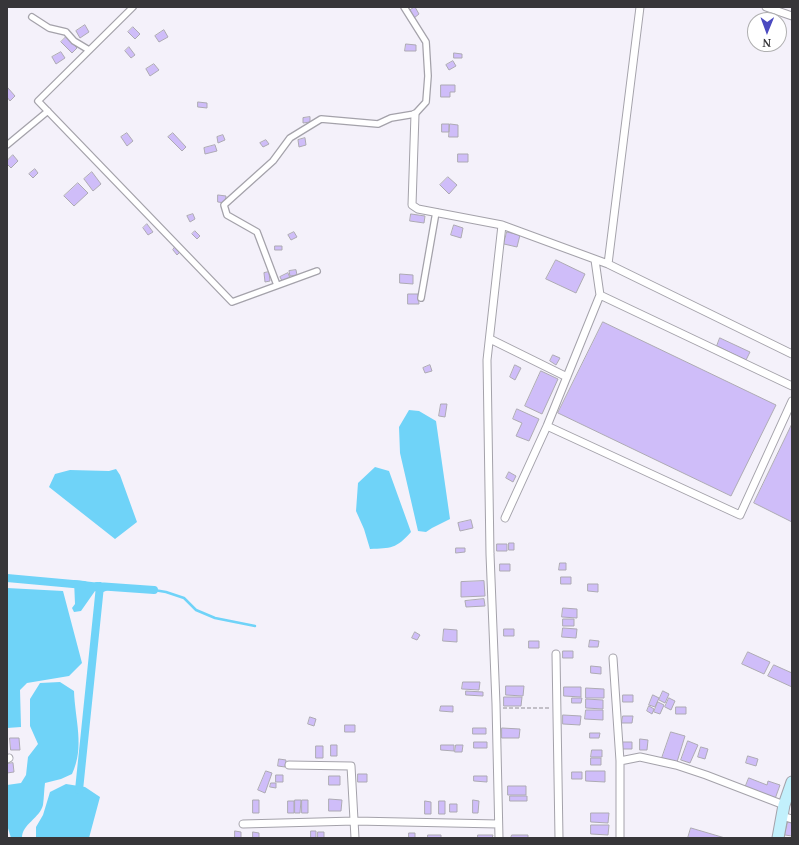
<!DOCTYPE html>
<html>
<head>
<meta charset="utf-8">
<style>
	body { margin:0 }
	#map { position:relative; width:799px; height:845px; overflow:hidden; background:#f4f1fa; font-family:"Noto Serif",serif }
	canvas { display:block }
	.frame { position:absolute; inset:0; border:8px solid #373639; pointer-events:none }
	.north { position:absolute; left:747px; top:12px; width:40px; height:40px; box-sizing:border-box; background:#fff; border:1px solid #afafb0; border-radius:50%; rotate:181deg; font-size:11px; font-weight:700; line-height:16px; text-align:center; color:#373639 }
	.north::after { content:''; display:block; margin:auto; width:14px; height:18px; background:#4b4ac0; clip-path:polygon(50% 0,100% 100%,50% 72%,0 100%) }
</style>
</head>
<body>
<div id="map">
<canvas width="799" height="845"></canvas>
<div class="frame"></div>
<div class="north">N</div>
</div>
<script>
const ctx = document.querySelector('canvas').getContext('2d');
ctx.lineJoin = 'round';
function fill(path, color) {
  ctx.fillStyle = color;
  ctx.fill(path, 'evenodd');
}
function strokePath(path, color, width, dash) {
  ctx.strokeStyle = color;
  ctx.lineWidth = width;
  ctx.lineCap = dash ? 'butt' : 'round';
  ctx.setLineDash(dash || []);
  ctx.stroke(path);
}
fill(new Path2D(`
	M409,410L419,411L436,421L450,519L432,528L426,532L418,531L400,453L399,427Z
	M375,467L389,471L411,532C396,549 391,548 370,549L364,529L356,511L358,483Z
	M116,469L120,475L137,522L115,539L49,487L55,474L70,470L109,471Z
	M74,580L109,584L108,590L101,593L95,591L81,611L74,612L72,608L75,604Z
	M7,588L63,591L82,663L69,676L27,683L20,690L21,727L7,728Z
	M60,682L74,691C75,720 85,747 72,774L61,779L45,783C44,790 44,798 43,805C40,818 22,824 22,838H11L7,825V785L21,783L26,775L28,757L38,744L30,726V699L40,683Z
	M66,784L85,787L100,797L89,838H36V827L43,815L50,792Z`), '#6fd3f8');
strokePath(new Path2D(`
	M154,590L166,592L184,598L196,610L215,618L255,626`), '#6fd3f8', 2.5);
strokePath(new Path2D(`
	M7,578L84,585
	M97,586L154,590
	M79,790L100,586`), '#6fd3f8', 8);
const building = new Path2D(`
	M415,7L419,14L414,18L409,11Z
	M85,25L89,32L80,38L76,31Z
	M133,27L140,34L135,39L128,32Z
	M164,30L168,37L159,42L155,36Z
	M66,37L77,48L72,53L61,42Z
	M406,44L416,45V51H405Z
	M129,47L135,55L131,58L125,51Z
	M61,52L65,58L56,64L52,57Z
	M454,53L462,54V58H454Z
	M453,61L456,66L449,70L446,65Z
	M154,64L159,70L150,76L146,69Z
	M441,85H455V92H450V97H441Z
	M8,88L15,96L10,101L7,97Z
	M198,102L207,103V108L198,107Z
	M310,117V122L303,123V118Z
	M442,124H449V132H442Z
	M450,124L458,125V137H449Z
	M127,133L133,141L127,146L121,137Z
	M173,133L186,147L182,151L168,137Z
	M223,135L225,140L218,143L217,137Z
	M305,138L306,145L299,147L298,140Z
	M266,140L269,144L263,147L260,143Z
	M215,145L217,151L205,154L204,148Z
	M458,154H468V162H458Z
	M13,155L18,161L11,168L7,164V161Z
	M35,169L38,173L33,178L29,174Z
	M92,172L101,184L93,191L84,179Z
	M448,177L457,185L449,194L440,185Z
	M78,183L88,193L74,206L64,196Z
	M218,195L226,196L225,203L218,202Z
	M193,214L195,219L190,222L187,216Z
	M411,214L425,216L424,223L410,221Z
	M147,224L153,232L148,235L143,228Z
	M454,225L463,228L461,238L451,235Z
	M195,231L200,236L197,239L192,234Z
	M294,232L297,237L291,240L288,235Z
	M507,232L520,235L517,247L504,244Z
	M275,246H282V250H275Z
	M175,247L180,252L177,255L173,250Z
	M556,260L585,274L576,293L546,279Z
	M296,270L297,275L290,276L289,271Z
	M269,272L270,281L265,282L264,273Z
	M288,273L290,278L282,281L280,277Z
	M400,274L413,275V284L400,283Z
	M408,294H418L419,304H408Z
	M603,322L776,405L731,496L558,413Z
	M720,338L750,352L746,360L717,346Z
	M553,355L560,358L556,365L550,361Z
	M430,365L432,371L425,373L423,368Z
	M515,365L521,368L515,380L510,377Z
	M541,371L558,379L542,414L525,406Z
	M441,404H447L445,417L439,416Z
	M517,409L539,419L529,441L516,436L522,423L513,419Z
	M792,424V522L754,503Z
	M509,472L516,476L513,482L506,478Z
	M471,520L473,528L460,531L458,523Z
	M509,543H514V550H509Z
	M497,544H507V551H497Z
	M456,548H465V552L456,553Z
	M560,563H566V570H559Z
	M500,564H510V571H500Z
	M561,577H571V584H561Z
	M484,581L485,596L461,597V582Z
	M588,584H598V592L588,591Z
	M484,599L485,606L466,607L465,601Z
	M563,608L577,609V618L562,617Z
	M563,619H574V626H563Z
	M563,628L577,629L576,638L562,637Z
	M444,629L457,630V642L443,641Z
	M504,629H514V636H504Z
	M415,632L420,635L417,640L412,638Z
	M590,640L599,641L598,647H589Z
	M529,641H539V648H529Z
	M563,651H573V658H563Z
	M748,652L770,662L764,674L742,664Z
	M774,665L792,673V687L768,676Z
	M591,666L601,667V674L591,673Z
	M463,682H480L479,690L462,689Z
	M506,686H524L523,696L506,695Z
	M564,687H581V697L564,696Z
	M586,688L604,689V698H586Z
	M466,691L483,692V696L466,695Z
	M663,691L669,694L665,703L659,700Z
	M623,695H633V702H623Z
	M653,695L659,698L655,707L649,705Z
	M504,697H522L521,706H504Z
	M572,698H582L581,703H572Z
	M669,698L675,701L671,710L665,707Z
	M586,699L603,700V709L586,708Z
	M658,702L664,705L660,714L654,712Z
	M441,706H453V712L440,711Z
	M649,706L654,709L652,714L647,711Z
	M676,707H686V714H676Z
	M586,710H603V720L585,719Z
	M563,715L581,716L580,725L563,724Z
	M623,716H633L632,723H622Z
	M310,717L316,719L314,726L308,724Z
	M345,725H355V732H345Z
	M473,728H486V734H473Z
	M502,728L520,729L519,738H502Z
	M671,732L685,736L677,762L662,758Z
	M590,733H600L599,738H590Z
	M10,738H19L20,750H11Z
	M640,739L648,740L647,750H640Z
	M688,741L698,745L690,763L681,760Z
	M474,742H487V748H474Z
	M622,742H632V749H622Z
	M331,745H337V756H331Z
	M441,745H454V751L441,750Z
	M456,745H463L462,752H455Z
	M316,746H323V758H316Z
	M701,747L708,749L705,759L698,757Z
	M592,750H602V757H591Z
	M748,756L758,759L756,766L746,763Z
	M591,758H601V765H591Z
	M279,759L286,760L285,767L278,766Z
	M13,763L14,772L7,773V764Z
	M266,771L272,773L265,793L258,790Z
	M586,771H605V782L586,781Z
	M572,772H582V779H572Z
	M358,774H367V782H358Z
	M276,775H283V782H276Z
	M329,776H340V785H329Z
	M474,776H487V782L474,781Z
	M749,778L767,785L768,781L780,785L775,799L745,788Z
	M271,783H276V788L270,787Z
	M508,786H526V795H508Z
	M510,796H527V801H510Z
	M329,799L342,800L341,811H329Z
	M253,800H259V813H253Z
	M295,800H301L300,813H295Z
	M302,800H308V813H302Z
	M473,800L479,801L478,813H473Z
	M288,801H294V813H288Z
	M425,801L431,802V814H425Z
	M439,801H445V814H439Z
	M450,804H457V812H450Z
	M591,813H609L608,823L591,822Z
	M788,822L792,823V836L785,835Z
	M591,825H609L608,835L591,834Z
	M691,828L725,838H688Z
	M235,831L241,832V838H235Z
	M311,831H316V838H311Z
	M253,832L259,833V838H253Z
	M318,832H324V838H318Z
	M409,833H415V838H409Z
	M428,835H441V838H428Z
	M478,835H493L492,838H478Z
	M512,835H528V838H511Z`);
fill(building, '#cfbdf9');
strokePath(building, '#adaab3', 1);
const pedestrian = new Path2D(`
	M133,7L38,101L232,302L317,271
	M32,17L49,28L66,32L74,41L89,50
	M7,145L48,111
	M277,285L257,232L227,215L224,205L273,161L290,138L321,119L378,124L391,118L415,114L426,102L428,76L426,42L404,7
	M421,298L436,212`);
const minor = new Path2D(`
	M640,7L608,264L792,354
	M766,7L792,16
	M415,114L412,205L418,209L502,225
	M600,295L792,386
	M490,339L567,377
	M547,426L740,515L792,401
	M505,518L547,426L600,295L595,260
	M556,654L559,838
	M613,658L620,761V838
	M7,759L9,758
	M620,761L640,757L676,765L706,775L784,805
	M289,765L351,766L355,838
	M782,816L792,819
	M243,824L355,821L498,824
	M499,838L496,704L490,554L487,360L502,225L608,264`);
const secondary = new Path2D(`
	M778,838L784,805L792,782`);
strokePath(pedestrian, '#a4a2aa', 8);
strokePath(minor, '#a4a2aa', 9);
strokePath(secondary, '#a4a2aa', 13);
strokePath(new Path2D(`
	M503,708H549`), '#b1afb6', 1.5, [4, 2]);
strokePath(pedestrian, '#fff', 5.5);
strokePath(minor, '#fff', 7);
strokePath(secondary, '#c2f0fc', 11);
</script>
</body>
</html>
